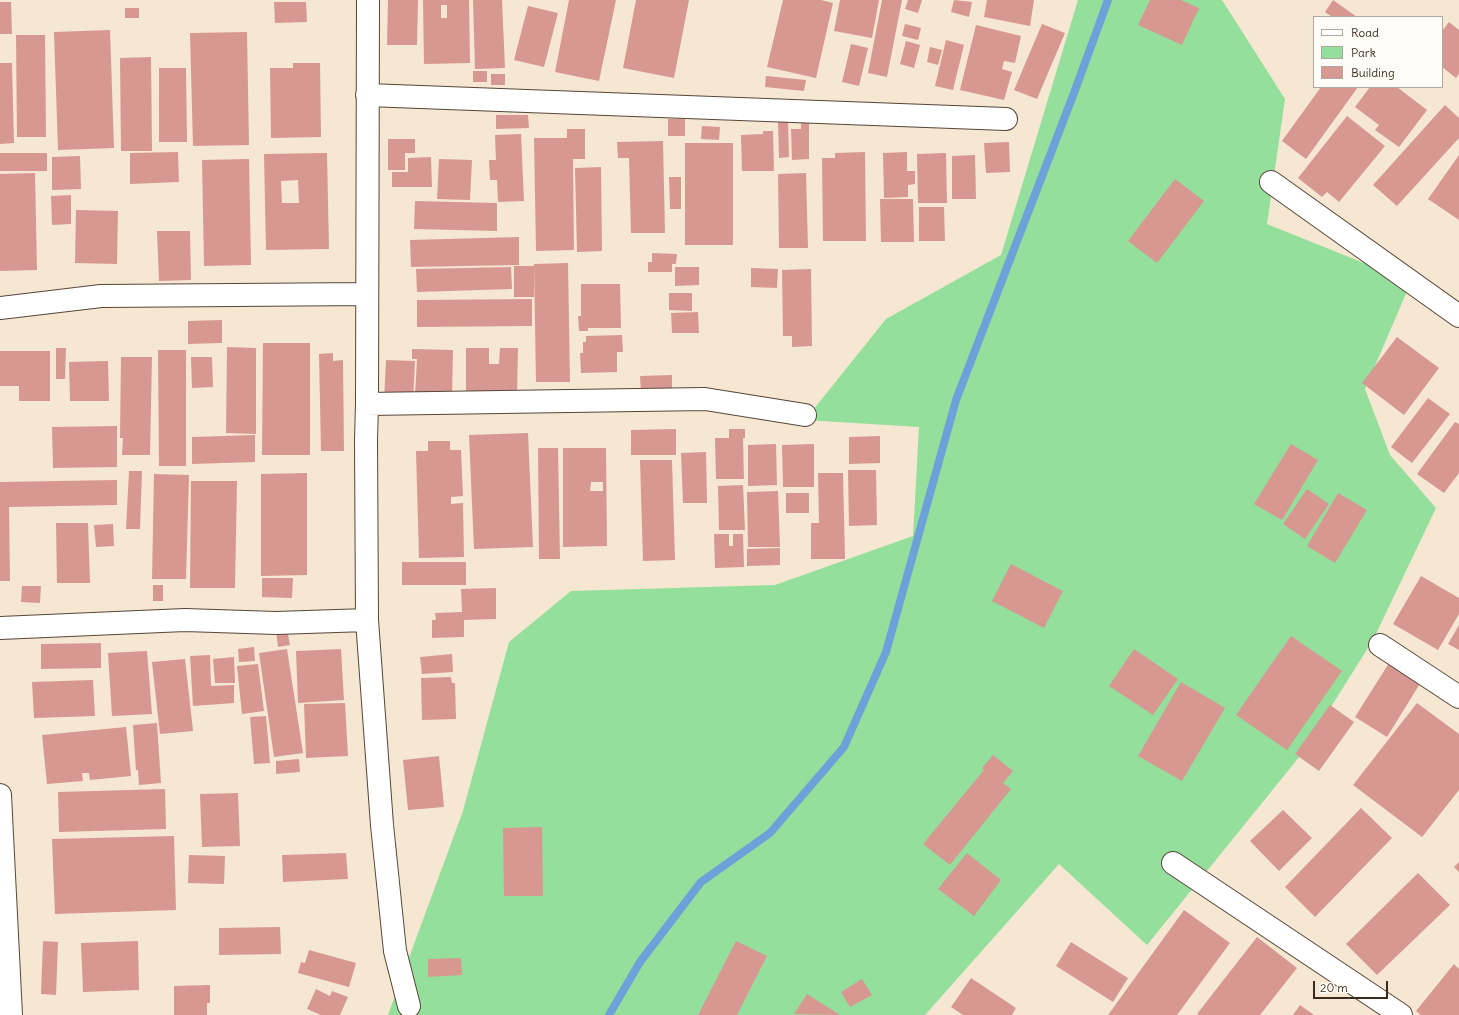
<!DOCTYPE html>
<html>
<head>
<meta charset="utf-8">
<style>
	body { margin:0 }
	#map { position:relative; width:1459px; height:1015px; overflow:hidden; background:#f5e7d1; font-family:Delius,sans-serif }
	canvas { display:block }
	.legend { position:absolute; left:1313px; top:16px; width:130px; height:72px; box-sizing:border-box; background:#fdfcf7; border:1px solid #afa8a0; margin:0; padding:5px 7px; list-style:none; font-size:12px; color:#3b2a1e }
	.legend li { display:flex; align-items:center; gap:8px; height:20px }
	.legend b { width:20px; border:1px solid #afa8a0 }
	.scale { position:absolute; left:1313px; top:981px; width:75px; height:18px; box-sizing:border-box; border:2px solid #3b2a1e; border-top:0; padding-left:5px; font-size:12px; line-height:14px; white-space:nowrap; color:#3b2a1e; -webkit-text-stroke:3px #fdfcf7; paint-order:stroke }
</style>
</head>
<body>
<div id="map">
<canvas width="1459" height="1015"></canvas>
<ul class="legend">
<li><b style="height:5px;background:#fff"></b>Road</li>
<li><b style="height:11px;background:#94df9b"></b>Park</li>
<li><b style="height:11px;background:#d89892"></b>Building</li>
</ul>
<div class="scale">20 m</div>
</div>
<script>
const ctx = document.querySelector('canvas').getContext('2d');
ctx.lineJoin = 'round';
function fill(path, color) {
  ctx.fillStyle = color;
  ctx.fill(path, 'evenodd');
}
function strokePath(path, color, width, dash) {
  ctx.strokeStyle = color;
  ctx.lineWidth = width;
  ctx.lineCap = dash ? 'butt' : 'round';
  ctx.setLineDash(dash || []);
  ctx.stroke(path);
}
fill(new Path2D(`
	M1078,0H1222L1285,99L1267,224L1411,282L1365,389L1390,455L1436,508L1373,640L1300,756L1147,945L1059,864L925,1015H388L463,811L509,642L571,591L775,585L913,536L919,427L805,420L886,319L1001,255Z`), '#94df9b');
strokePath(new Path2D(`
	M609,1015L640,962L701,882L770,833L844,747L886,652L956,400L1074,93L1108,0`), '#6ca2d9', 8);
fill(new Path2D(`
	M388,0H418L417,45H387Z
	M423,0H469L470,63L424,64ZM441,5H447V18H441Z
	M473,0H502L505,68L475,69Z
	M569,0H616L599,81L555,72Z
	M636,0H689L674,78L623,68Z
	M783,0H821L833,3L816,78L767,67Z
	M840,0H879L872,38L834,31Z
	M882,0H902L887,77L868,73Z
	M908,0H922L918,13L905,9Z
	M954,0L972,2L969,17L951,12Z
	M987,0H1034L1030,26L984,17Z
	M1150,0H1181L1199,8L1182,45L1138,25Z
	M1333,0L1357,17H1332L1325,12Z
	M0,2H11L12,34H0Z
	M274,2H306L307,22L275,23Z
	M528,6L558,13L544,67L514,60Z
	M125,8H139V18H125Z
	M1449,22L1459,30V74L1456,78L1442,67V31Z
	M905,24L921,28L918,40L902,36Z
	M1042,24L1065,33L1037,99L1014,90Z
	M976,25L1021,36L1015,63L1004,61L1002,69L1012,72L1004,100L960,90Z
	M110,30L114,148L58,150L54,32Z
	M247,32L249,145L193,146L190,33Z
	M16,35H45L46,137H17Z
	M946,40L964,45L953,90L935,86Z
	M906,41L920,45L914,68L900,64Z
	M851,44L868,48L859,86L842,82Z
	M930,47L942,50L938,65L927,62Z
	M151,57L152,151H121L120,58Z
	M0,63H12L14,143L0,144Z
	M293,63H320L321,137L271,138L270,68H293Z
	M159,68H186L187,142H159Z
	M473,71H487V82H473Z
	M491,74H505V85H491Z
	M766,76L806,80L804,91L765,87Z
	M1321,87H1358L1306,159L1282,141Z
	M1370,87H1397L1427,110L1399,147L1375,130L1379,125L1355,107Z
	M1445,105L1459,118V138L1397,206L1373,185Z
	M496,115H528L529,128L496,129Z
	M1347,116L1385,146L1339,202L1327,192L1322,197L1298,178Z
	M668,119H685V136H668Z
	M778,121H788L789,157L779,158Z
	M809,122V159L792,160L791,129H801V123Z
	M702,126L720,127L719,140L701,139Z
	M567,129H585V159H573L574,250L536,251L534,138H567Z
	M763,131H773L774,171H742L741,135L763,134Z
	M521,134L524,201L498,202L497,180H490L489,160H496L495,135Z
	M388,139H415V153H405V170H388Z
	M663,141L665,233H631L629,158H618L617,142Z
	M1009,142L1010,172L986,173L984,143Z
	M685,143H733V245H685Z
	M178,152L179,182L130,184V153Z
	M865,152L866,241H823L822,158H835V153Z
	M907,152V171H915V184L908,185V197L884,198L883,153Z
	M0,153H47V171H0Z
	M327,153L329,249L266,250L264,154ZM298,180L299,203H282L281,181Z
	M946,153L947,203H918L917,154Z
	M975,155L976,199H952V156Z
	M1459,155V220L1428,199Z
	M80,156L81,189L52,190V157Z
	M431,157L432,187H392V172H408V158Z
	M249,159L251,265L204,266L202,160Z
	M439,159L472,160L470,200L437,199Z
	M601,167L602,251L577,252L575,168Z
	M35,173L37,270L0,271V174Z
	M806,173L808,248H779L778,174Z
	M669,177H681V209H670Z
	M1175,179L1204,201L1157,263L1128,241Z
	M71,195V224L52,225L51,196Z
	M880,199H913L914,242H881Z
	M415,201L497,203V231L414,229Z
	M919,207H944L945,241H919Z
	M76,210L118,211L117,264L75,263Z
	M157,231H190L191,280L159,281Z
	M519,237V265L411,267L410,240Z
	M652,253L677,254L676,264H672V272H648V262H652Z
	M568,263L570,382H536L534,264Z
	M514,266H534V297H514Z
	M511,267L512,289L417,292L416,269Z
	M675,267H699V285L675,286Z
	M751,268L778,269L777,288L751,287Z
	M811,269L812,346L792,347V336H783L782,270Z
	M581,284H620L621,328H588V331H579L578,316H581Z
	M669,293H692V311L669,310Z
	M532,299V326L417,327V300Z
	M698,312L699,333H672L671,313Z
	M222,320V343L188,344V321Z
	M622,335L623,352H617V372L581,373L580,353H583V342H586V336Z
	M1397,337L1439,368L1404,415L1362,383Z
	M263,343H310V455H262Z
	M227,347L256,348V434L226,433Z
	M56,348H66L65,379H56Z
	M466,348H489V364H499L500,348H518L517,397L466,396Z
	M412,349L453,350L452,397L415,395L417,359H412Z
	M158,350H186V466H159Z
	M0,351H50V401H19V386H0Z
	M333,353V361L343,360L344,451H321L319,354Z
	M121,357H152L150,455H122L123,438H120Z
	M191,357H212L213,387L192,388Z
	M386,360L415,361L413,402L384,401Z
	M108,361L109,401H70L69,362Z
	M672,375V391L641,392L640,376Z
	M1428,398L1450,414L1412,463L1391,447Z
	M1455,422L1459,424V473L1444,493L1417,474Z
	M117,426V467L53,468L52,427Z
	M676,429V455H631V430Z
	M729,429H745V438H743L744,479H716L715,438H729Z
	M528,433L533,547L474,549L469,435Z
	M255,435V462L192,464V437Z
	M880,436V463L849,464V437Z
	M428,441H450V450H461L463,496L451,497V504L463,503L464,557L419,558L416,451H428Z
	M776,444L777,485L748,486V445Z
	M814,444V487H783L782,445Z
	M1291,444L1318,460L1282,520L1254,504Z
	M538,448H558L560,559H539Z
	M563,448H606L607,546L563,547ZM591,482H603V491H590Z
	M706,452L707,503H683L681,453Z
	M640,460H672L675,560L643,561Z
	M848,470H876L877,525L849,526Z
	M129,471H142L140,529H126Z
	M307,473V575L261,576V474Z
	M818,473H843L845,559H811V523H819Z
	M154,474L189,475L186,579H152Z
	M117,480V505L9,507L10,581H0V482Z
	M191,481H237L235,588H190Z
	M743,485L745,530H719L718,486Z
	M1307,489L1329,504L1305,539L1283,524Z
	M778,491L780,547H748L747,492Z
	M786,493H809V513H786Z
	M1338,493L1367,510L1335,563L1307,546Z
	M56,523H88L90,583H57Z
	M113,524L114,546L96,547L94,525Z
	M714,534H729V546H733V534H743L744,567L715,568Z
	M780,548V565L747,566V549Z
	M402,562H466V585H402Z
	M1011,564L1063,591L1044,628L992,601Z
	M1421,576L1459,598V614L1438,650L1393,624Z
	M262,578H293L292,598L262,597Z
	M153,585H163V601H153Z
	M22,586H41L40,603L21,602Z
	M496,588V619L464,620V637L432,638V620H436L435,613L462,612L461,589Z
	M1459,625V650L1448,644Z
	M287,629L290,645L278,647L276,630Z
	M1291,636L1342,671L1287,750L1236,715Z
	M101,643V668L41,669V644Z
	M254,647L255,661L239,662L238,649Z
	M287,649L303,753L274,757L259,653Z
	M341,649L344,700L298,703L296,651Z
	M1134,649L1178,679L1153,715L1109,686Z
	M147,651L152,714L112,716L108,653Z
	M452,654L453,672L422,674L420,657Z
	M210,655L211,686L234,685V703L193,706L190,656Z
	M234,657L235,683H215L213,659Z
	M185,659L193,731L160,734L152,662Z
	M1389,663L1421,682L1387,737L1355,717Z
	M258,664L264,711L242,714L237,666Z
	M451,677L452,683H455L456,719L422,720L421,678Z
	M93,680L95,716L34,718L32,682Z
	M1181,682L1225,708L1182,781L1138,756Z
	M345,703L348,756L306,758L304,704Z
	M1417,703L1459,734V790L1422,837L1353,785Z
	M1330,705L1354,722L1319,771L1295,754Z
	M266,716L270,763L254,764L250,717Z
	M157,723L161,783L139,785L138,770H136L133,725Z
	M126,727L131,776L90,780L89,773H82L83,781L47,784L42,735Z
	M993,755L1013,771L1003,783L1011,789L950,865L923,844L984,770L982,768Z
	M439,756L444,807L408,810L403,760Z
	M299,759L300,772L276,774V761Z
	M165,789L166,829L59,832L58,792Z
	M238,793L240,846L202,847L200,794Z
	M1361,808L1392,838L1315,917L1285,887Z
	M1283,810L1312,838L1279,871L1250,841Z
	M542,827L543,896H504L503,828Z
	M174,836L176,910L55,914L52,839Z
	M346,853L348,879L283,882L282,855Z
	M967,853L1001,880L974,916L938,889Z
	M189,855L225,856L224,884L188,883Z
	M1459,862V872L1454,867Z
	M1418,873L1450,905L1377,975L1346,944Z
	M1184,910L1230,943L1177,1015H1108Z
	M280,927L281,954L219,955V928Z
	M1257,937L1297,968L1260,1015H1199L1197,1014Z
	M43,941L58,942L56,995L41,994Z
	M138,941L139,990L83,992L81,943Z
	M736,941L767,956L737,1015H698Z
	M1071,942L1128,978L1113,1002L1056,966Z
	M309,950L356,963L349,987L298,973L301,962L305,963Z
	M461,958L462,975L428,977V959Z
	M1454,964L1459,969V1015H1421L1416,1011Z
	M971,978L1016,1008L1012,1015H963L951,1007Z
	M862,979L872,995L850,1007L841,992Z
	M210,985V1003H207V1015H174V986Z
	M316,989L330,996L332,991L348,997L340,1015H321L307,1009Z
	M807,994L840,1015L794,1014Z
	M1300,1005L1314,1015H1293Z`), '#d89892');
const minor = new Path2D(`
	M368,0L367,404L366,440L367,620L382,825L395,951L409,1006
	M367,95L1006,119
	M1271,182L1459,316
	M0,308L101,296L367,294
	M367,404L705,399L805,415
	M0,628L185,620L276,623L367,620
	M1380,645L1459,697
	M0,795L11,1015
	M1173,863L1401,1015`);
strokePath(minor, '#574639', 24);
strokePath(minor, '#fff', 22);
</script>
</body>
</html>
